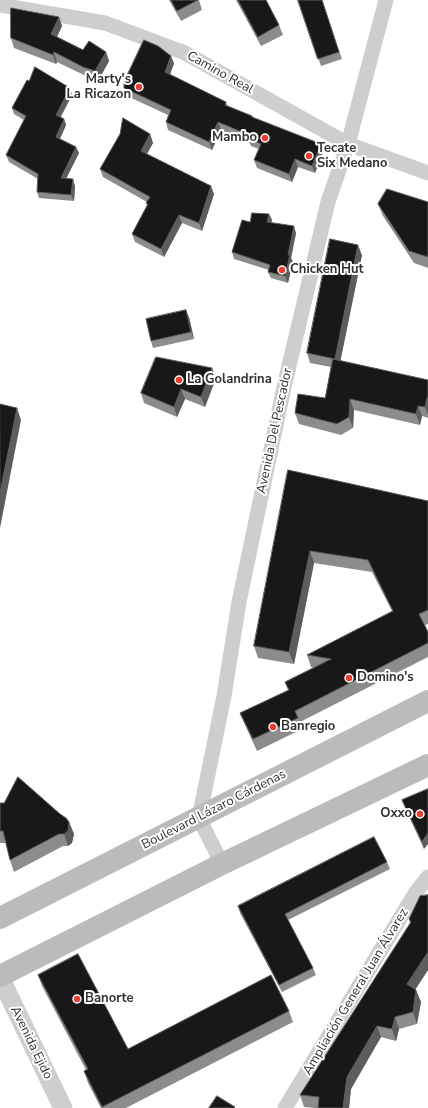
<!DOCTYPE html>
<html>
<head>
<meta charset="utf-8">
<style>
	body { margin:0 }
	canvas { display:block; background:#fff }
</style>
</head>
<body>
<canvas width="428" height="1108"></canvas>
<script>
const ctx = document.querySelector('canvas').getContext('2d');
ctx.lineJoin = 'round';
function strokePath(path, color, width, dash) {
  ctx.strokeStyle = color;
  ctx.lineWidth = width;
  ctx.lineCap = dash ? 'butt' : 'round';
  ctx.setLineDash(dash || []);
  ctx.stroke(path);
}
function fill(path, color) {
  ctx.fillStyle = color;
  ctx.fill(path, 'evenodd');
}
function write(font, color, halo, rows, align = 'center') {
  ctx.font = font + ' "Nunito Sans",sans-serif';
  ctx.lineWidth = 4;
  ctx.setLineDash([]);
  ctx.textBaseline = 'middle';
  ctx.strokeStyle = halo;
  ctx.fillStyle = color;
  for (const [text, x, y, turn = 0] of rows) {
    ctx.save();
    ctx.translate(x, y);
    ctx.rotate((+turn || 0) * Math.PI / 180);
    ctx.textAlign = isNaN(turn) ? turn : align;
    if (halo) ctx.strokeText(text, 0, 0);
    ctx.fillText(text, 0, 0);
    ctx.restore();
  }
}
strokePath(new Path2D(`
	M0,5L105,23L185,53L348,144L428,173
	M222,864L199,818L224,696L239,602L284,387L328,202L348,144L386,0
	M285,1108L416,892L428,877`), '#cecece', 15);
strokePath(new Path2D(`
	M0,977L63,1108`), '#cecece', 19);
strokePath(new Path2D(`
	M0,918L428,701
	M0,976L222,864L428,765`), '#bbb', 22);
fill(new Path2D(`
	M169,0H199L202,10L181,21Z
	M236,0H266L279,25L283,35L261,46Z
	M298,0H322L342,59L321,66Z
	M59,17L62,26L57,37L83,50L106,52L109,61L98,81L86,76L57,62L56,64L14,48L11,38Z
	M174,63L170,75L226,102L228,107L252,116L253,118L323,152L315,173L298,167L292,182L257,168L254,160L259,149L251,146L249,142L221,130L212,150L168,130L166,122L168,115L127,96L124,88Z
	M29,81L70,88L72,95L61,117L64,119L66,125L60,139L76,147L79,153L66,178L75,186L74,201L39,198L37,192L38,179L9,162L6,155L24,120L14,114L12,108Z
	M150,134L153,143L147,154L214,194L202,231L182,223L164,257L135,242L132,234L147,205L146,203L147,202L103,177L100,169Z
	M428,202V268L414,263L383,216L378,204Z
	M269,214L272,220L271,222L296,233L291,258L293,262L288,283L271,278L268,272L269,270L234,259L232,252L250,222Z
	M362,255L340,361L428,380V418L422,416L420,425L354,410L353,428L341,435L299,424L295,413L325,398L331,367L310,363L307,353Z
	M189,317L194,339L153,348L151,341Z
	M212,368L216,378L205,407L185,399L177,417L144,403L141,393Z
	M288,470L428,501V624L425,625L428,632V657L300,722L302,729L257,751L245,725L240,713L288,690L285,682L315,668L311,667L307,655L392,611L372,572L314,563L294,664L258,658L254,646Z
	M428,789L424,849L405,808L402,800Z
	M0,803L69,822L74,834L72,843L68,846H63L14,872L10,860L6,843H0Z
	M387,862L390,869L288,920L313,968L316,975L282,992L240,913L238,906Z
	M428,895V970L415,990H416L421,1002L417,1024L399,1029L396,1041L381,1037L351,1089L349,1108H315L304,1107L300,1095L410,923L409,919Z
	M38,975L128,1049L289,1011L293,1022L126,1108H101L88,1083L84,1071L86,1070L42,986Z`), '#8c8c8c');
fill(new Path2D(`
	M59,17L62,26L54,43L51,34Z
	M54,52L57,62L56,64L53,55Z
	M106,52L109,61L98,81L95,71Z
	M171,56L174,63L168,80L165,72Z
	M70,88L72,95L58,121L56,115Z
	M64,119L66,125L58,143L56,137Z
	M218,122L221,130L212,150L209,142Z
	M150,134L153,143L144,159L141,151Z
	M321,144L323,152L315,173L312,166Z
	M76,147L79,153L63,185L61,178Z
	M295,159L298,167L292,182L289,174Z
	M73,179L75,186L74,201L71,195Z
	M211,186L214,194L202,231L199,223Z
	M269,214L272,220L269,228L267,222Z
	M179,215L182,223L164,257L161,249Z
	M294,226L296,233L291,258L293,262L288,283L285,276L288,255Z
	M358,245L362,255L339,368L335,359Z
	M186,310L189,317L194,339L191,332Z
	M212,368L216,378L205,407L201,397Z
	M181,389L185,399L177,417L174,407Z
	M427,398L428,401V415L425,407Z
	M350,399L354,410L353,428L349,417Z
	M418,406L422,416L420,425L416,414Z
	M17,408L21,420L0,528V493Z
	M310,551L314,563L294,664L289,652Z
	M69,822L74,834L72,843L68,846L64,834Z
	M428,833V844L424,849L422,842Z
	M428,952V970L411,996L407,984Z
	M416,990L421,1002L417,1024L413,1012Z
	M395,1017L399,1029L396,1041L392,1029Z
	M377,1026L381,1037L351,1089L349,1108H343L347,1077Z`), '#5d5d5d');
const building = new Path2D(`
	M171,0H198L177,11Z
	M238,0H266L279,25L258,37Z
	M298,0H322L339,52L318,59Z
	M11,8L59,17L51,34L83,50L89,41L106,52L95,71L83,67L54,52L53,55L11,38Z
	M144,40L158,46L171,56L165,72L226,102L225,105L252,116V117L321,144L312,166L295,159L289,174L254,160L261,144L248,138L249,135L218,122L209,142L166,122L171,110L124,88V82Z
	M35,67L70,88L56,115L64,119L56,137L76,147L61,178L73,179L71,195L37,192L38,174L6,155L26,116L12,108L27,80L29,81Z
	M123,118L150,134L141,151L211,186L199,223L179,215L161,249L132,234L148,204L146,203L150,197L100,169L120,134Z
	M387,189L428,202V257L409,251L378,204Z
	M252,213L269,214L267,222L294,226L288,255H290L285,276L268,272L270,265L232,252L242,220L250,222Z
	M330,239L358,245L335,359L307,353Z
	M186,310L191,332L151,341L146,319Z
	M156,357L212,368L201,397L181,389L174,407L141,393Z
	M333,359L428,380V398H427L425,407L418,406L416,414L350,399L349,417L337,424L295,413L298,394L325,398Z
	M0,404L17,408L0,493Z
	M288,470L428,501V610L419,614L428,632V643L295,711L298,718L253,739L240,713L289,690L285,682L331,659L307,655L393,611L368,560L310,551L289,652L254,646Z
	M18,777L60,814L66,818L69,822L68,831L64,834H59L10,860L3,831H0V803H4Z
	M428,789V833L422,842L402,800Z
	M374,837L387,862L285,914L313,968L279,985L238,906Z
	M428,895V952L407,984L416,990L413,1012L395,1017L392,1029L377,1026L347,1077L343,1108H318L319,1097L300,1095L411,922L409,919L420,896Z
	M78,954L128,1049L271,975L289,1011L102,1107L84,1071L88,1069L38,975Z
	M217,1096L235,1107L234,1108H209Z`);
fill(building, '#181818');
strokePath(building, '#5d5d5d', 1);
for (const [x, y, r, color] of [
	[139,87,4,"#ea3d32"],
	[265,138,4,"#ea3d32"],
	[309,156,4,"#ea3d32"],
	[282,270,4,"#ea3d32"],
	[179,380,4,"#ea3d32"],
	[349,678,4,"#ea3d32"],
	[273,727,4,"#ea3d32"],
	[420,814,4,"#ea3d32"],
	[77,999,4,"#ea3d32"]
]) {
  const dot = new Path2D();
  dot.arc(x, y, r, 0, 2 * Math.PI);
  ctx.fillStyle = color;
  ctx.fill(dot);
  strokePath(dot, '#fff', 1.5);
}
write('13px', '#313131', '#fff', [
	["Camino Real",220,73,29],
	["Avenida Del Pescador",275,431,-78],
	["Boulevard Lázaro Cárdenas",214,810,-27],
	["Ampliación General Juan Álvarez",356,992,-59],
	["Avenida Ejido",31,1043,64]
]);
write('bold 13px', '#313131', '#fff', [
	["Marty's",131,80,"right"],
	["La Ricazon",131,95,"right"],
	["Mambo",257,138,"right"],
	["Tecate",317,149],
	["Six Medano",317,164],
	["Chicken Hut",290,270],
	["La Golandrina",187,380],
	["Domino's",357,678],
	["Banregio",281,727],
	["Oxxo",412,814,"right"],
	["Banorte",85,999]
], 'left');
</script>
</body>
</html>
